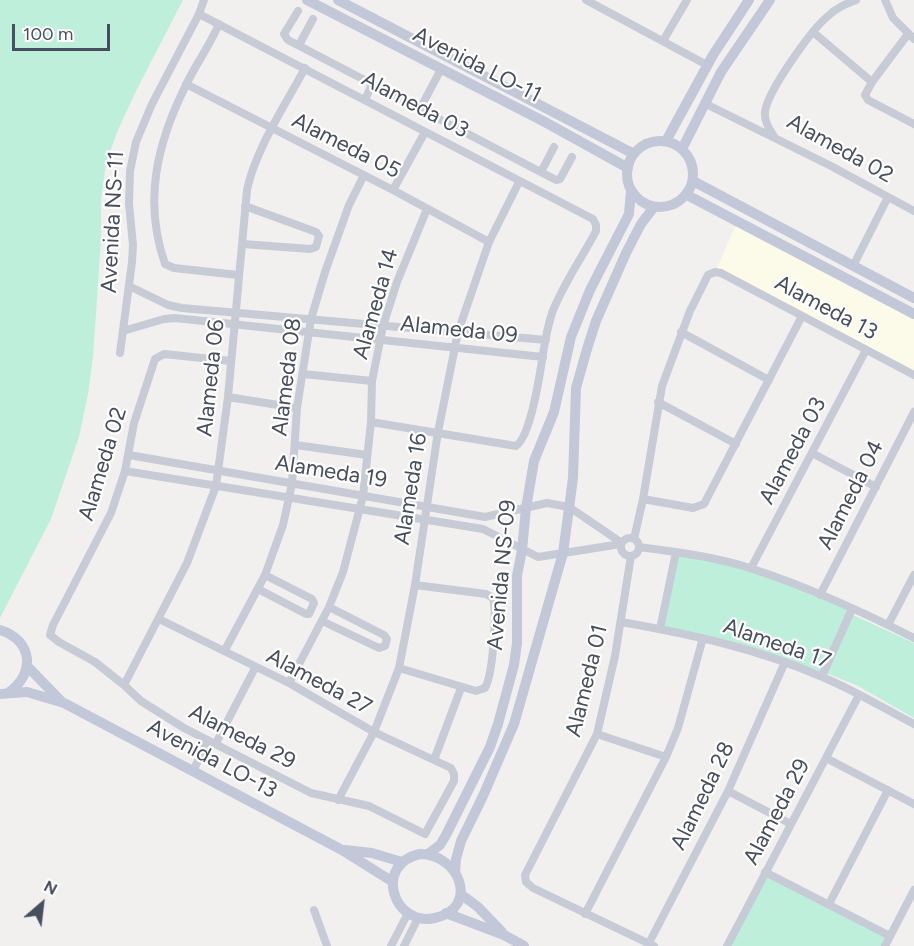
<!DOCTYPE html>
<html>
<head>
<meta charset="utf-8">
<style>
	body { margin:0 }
	#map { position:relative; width:914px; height:946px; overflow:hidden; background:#f2f0ef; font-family:Figtree,sans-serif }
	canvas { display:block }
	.north { position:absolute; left:12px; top:874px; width:60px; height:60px; -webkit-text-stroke:4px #fff; paint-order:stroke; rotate:28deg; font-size:16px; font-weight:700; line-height:24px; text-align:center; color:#474e5d }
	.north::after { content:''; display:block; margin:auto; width:21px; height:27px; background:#474e5d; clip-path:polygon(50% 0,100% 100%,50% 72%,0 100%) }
	.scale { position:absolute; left:12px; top:24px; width:98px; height:27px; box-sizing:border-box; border:3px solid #474e5d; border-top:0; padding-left:8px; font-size:18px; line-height:21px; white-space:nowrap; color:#474e5d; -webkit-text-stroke:4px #fff; paint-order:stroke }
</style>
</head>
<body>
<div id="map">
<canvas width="914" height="946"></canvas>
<div class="north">N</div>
<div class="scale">100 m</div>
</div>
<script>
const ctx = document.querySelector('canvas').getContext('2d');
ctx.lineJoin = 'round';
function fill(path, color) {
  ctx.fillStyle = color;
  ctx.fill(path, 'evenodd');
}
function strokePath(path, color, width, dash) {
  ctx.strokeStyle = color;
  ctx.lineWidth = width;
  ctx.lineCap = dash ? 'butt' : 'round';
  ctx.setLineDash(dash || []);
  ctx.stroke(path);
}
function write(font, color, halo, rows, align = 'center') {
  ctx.font = font + ' Figtree,sans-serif';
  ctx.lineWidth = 4.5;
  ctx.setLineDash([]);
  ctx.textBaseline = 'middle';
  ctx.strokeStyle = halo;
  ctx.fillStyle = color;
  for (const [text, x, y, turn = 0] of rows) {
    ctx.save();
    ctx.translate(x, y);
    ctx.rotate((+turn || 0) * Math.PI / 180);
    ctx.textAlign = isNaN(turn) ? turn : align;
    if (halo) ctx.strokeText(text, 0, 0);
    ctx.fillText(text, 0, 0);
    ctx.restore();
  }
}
fill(new Path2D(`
	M738,221L914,313V375L715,272Z`), '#fcfae9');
fill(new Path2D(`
	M0,0H183L136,91L118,130L106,163L101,201V240L93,357L88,394L79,437L51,519L0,618Z
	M676,552L777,578L852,609L832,656L853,615L914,643V718L858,686L824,672L822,676L785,662L660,629Z
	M765,872L890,936L885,946H727Z`), '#beefdb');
strokePath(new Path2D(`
	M586,0L707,65
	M885,0L893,18L914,39
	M298,11L284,34L288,40L556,180L560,179L572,157
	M199,14L593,219L596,225V231C582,258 563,284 552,313C548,326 545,340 543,354C540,373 531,436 516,446L371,422
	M219,24C210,45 196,64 186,85C157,143 143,201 165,264L174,268L238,275
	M813,32L872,82
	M908,34L872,82L865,95L868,100L914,124
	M663,41L687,0
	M299,45L313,19
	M186,84L393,190L489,242
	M365,100L372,84
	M704,103L831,166L914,211
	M420,109L441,69
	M775,138C770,130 764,122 765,112C767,92 811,30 828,16C836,8 846,4 856,0
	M541,172L554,147
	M393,190L425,132
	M243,244L310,249L316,247L319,236L316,232L245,206
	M853,266L888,197
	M129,286L168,305L182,308L546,340
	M123,331L164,319L175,318L543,357
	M681,332L769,380
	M120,353L132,262L133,245L129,204L130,171L136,142L152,104L199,14L204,0
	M303,374L372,381
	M228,397L297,408
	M658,402L736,444
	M296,445L367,455
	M812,453L876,487
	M129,455L485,517L547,503L569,507L622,543
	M125,471L483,529L538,557L621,544
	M643,499L693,508L704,504L802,316
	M621 547a9 9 0 1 1 18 0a9 9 0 1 1-18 0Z
	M634,539L643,499L662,386L690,311L708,275L715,272L721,273L914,375
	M639,547C677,552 716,557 753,569C808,587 863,612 914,638
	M631,556L615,656L597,734L525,875L526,882L533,888L654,946
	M751,568L866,350
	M258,589L306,614H309L314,603L312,599L265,575
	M820,595L914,412
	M159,619L289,683L374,732L451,768L454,774V781L425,834L369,806L311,793L184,728L141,701L124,685L95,662L59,642L50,635L53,625L111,513L125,471L134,423L155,359L164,354L231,361
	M322,621L379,648L385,646L387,639L384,635L329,607
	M621,622C689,634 756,648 820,676C852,689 883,708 914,724
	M888,625L914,575
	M660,629L676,552
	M225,650L265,575L283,525L292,484L297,408L311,319L325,272L349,205L364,175
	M399,668L476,691L485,688C493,674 497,614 493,598L486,594L415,585
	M822,676L852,609
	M289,683L329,607L343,572L363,496L371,422L372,381L383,326L397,282L427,209
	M124,685L187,563L216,486L228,397L247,190C255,150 286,104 305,68
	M597,734L666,757
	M216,743L255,668
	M826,758L914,804
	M434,760L461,688
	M193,771L208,740
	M728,791L791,824
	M338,800L374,732L399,668L415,585L438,432L458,332L489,242L519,182
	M765,872L890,936
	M829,904L888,790
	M314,910L327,946
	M585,914L666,757L678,728L703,638
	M649,943L728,791L785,662
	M391,946L408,913
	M404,946L418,918
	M727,946L859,695
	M885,946L914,890`), '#c6cbd6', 8);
strokePath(new Path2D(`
	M307,0L543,121L628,168
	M338,0L634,154
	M627 174a33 33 0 1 1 66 0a33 33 0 1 1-66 0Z
	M666,141L713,55L749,0
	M682,149L721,72L770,0
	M693,181L914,298
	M687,195L914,314
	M0,630C33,640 36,674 8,693
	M28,667L61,701
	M0,694L27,692L64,703L342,850L393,882
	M345,850L372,853L402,862
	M420,854C460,854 480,908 435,918C393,927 373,864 420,854Z
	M428,854L440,845L446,835L490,747L498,724L514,665L517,643V576L522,550L526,508L534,461L554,412L571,337L590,290L629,214L631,190
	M455,873L456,859L461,841L483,796L514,724L563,553L573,478L576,388L587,349L596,321L626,253L641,224L654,207
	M462,895L478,907L502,932
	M446,913L504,935L524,946`), '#c2c8d8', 10);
write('22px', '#474e5d', '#fff', [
	["Avenida LO-11",477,65,27],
	["Alameda 03",415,105,28],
	["Alameda 05",346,146,27],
	["Alameda 02",840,149,29],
	["Avenida NS-11",113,222,-87],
	["Alameda 14",376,304,-74],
	["Alameda 13",826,308,28],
	["Alameda 09",459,330,6],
	["Alameda 08",287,377,-83],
	["Alameda 06",211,378,-84],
	["Alameda 03",793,451,-62],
	["Alameda 02",103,464,-73],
	["Alameda 19",331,472,9],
	["Alameda 16",411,489,-81],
	["Alameda 04",851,495,-63],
	["Avenida NS-09",502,575,-85],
	["Alameda 17",777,644,19],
	["Alameda 01",587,681,-76],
	["Alameda 27",319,682,28],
	["Alameda 29",242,737,27],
	["Avenida LO-13",212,759,28],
	["Alameda 28",703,796,-64],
	["Alameda 29",777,812,-62]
]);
</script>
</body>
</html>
